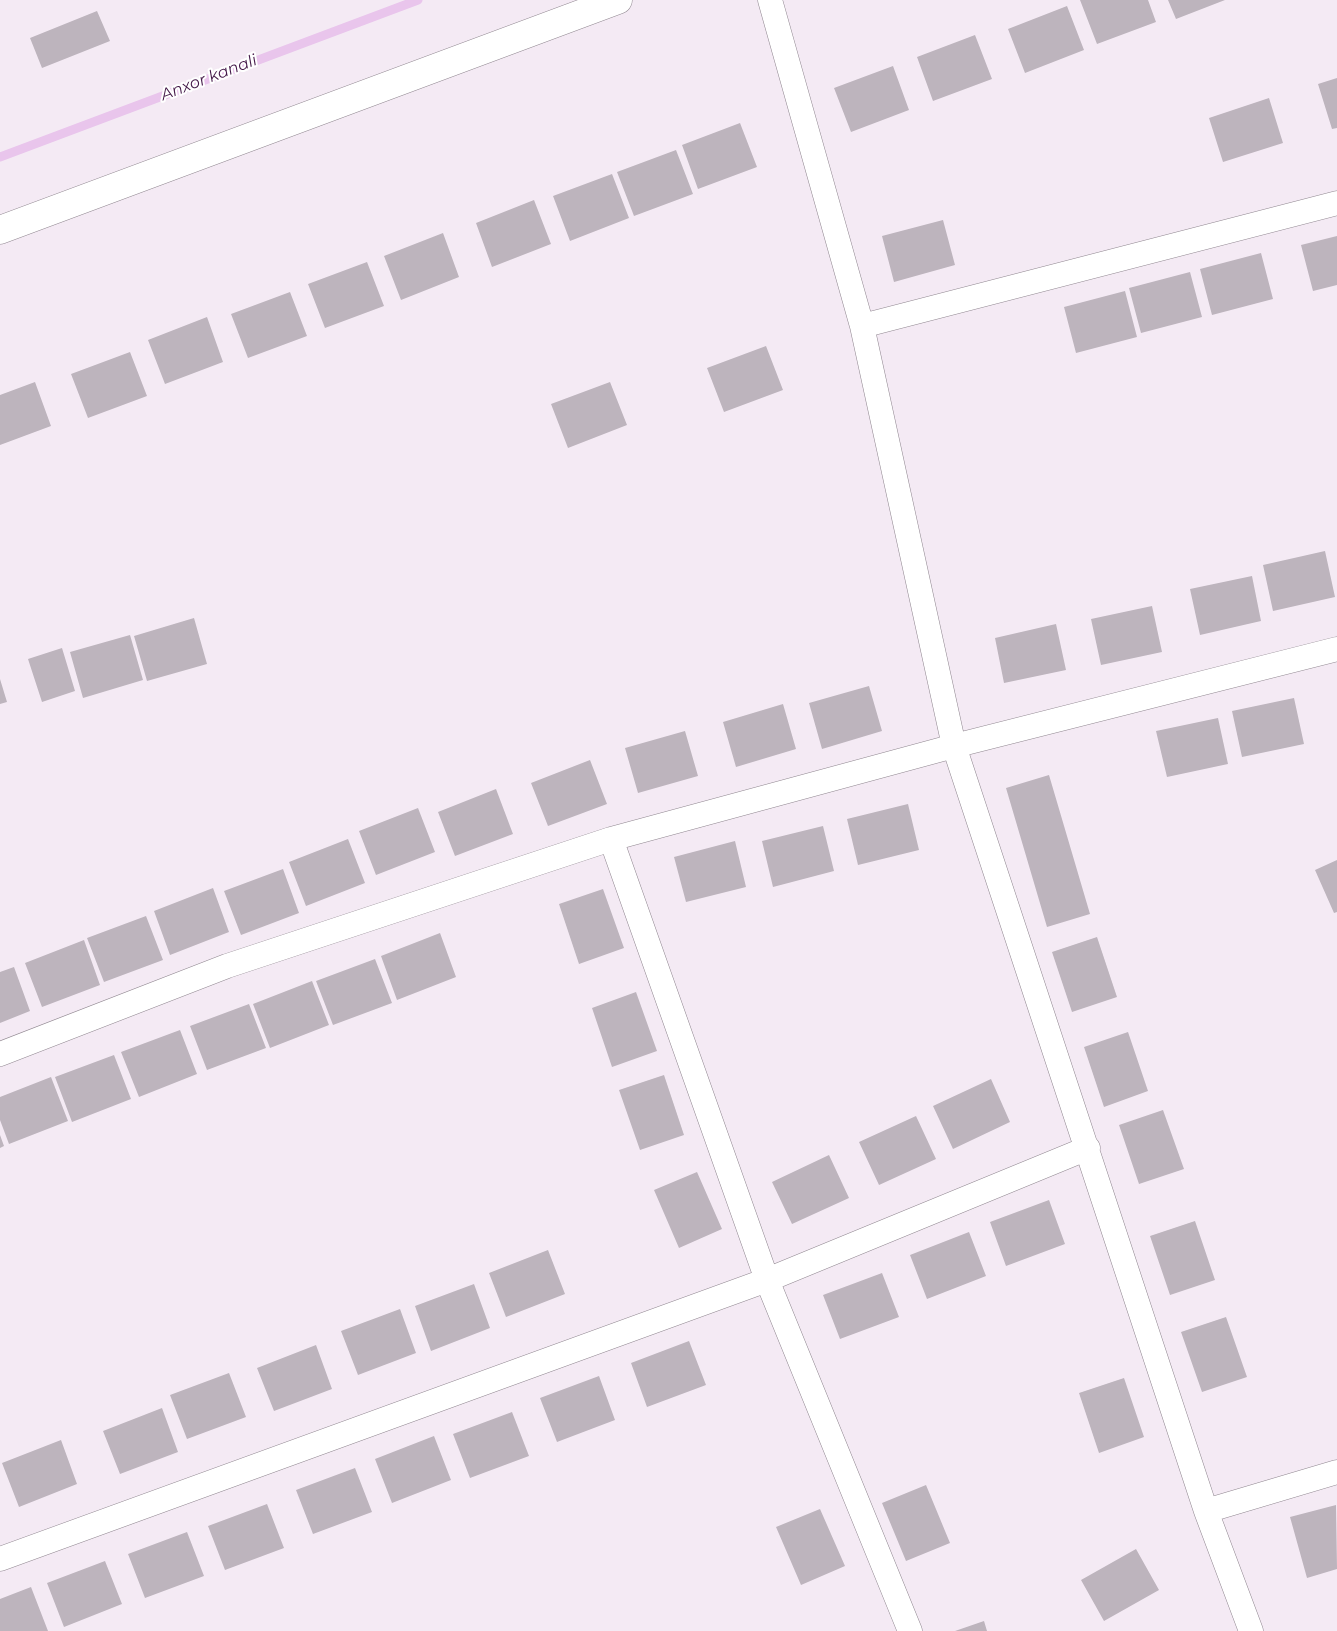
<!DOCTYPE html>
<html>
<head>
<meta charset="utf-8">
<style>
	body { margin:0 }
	canvas { display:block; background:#f4eaf4 }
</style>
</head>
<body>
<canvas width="1337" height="1631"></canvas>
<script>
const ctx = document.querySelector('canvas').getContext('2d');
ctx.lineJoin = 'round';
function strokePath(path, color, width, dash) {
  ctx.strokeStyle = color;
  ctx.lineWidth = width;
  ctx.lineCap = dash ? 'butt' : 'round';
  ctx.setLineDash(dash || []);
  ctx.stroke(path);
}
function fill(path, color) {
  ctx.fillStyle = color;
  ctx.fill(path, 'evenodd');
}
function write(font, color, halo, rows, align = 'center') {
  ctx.font = font + ' Montserrat,sans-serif';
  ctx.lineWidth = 4;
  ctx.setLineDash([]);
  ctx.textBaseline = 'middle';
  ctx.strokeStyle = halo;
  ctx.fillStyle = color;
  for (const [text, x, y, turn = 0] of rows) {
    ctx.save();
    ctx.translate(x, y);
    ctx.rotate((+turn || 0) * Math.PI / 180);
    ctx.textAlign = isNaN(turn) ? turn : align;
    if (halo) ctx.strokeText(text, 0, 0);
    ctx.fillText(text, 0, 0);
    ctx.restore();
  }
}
strokePath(new Path2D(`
	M0,157L418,0`), '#e9c5ec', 9);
fill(new Path2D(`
	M1080,0H1148L1156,22L1097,44Z
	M1168,0H1225L1176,19Z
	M1067,6L1084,50L1025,73L1008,29Z
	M97,11L110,41L42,68L30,38Z
	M975,35L992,79L933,101L917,57Z
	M893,66L909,110L851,132L834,88Z
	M1337,78V128L1332,129L1318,84Z
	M1269,98L1283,143L1223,162L1209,118Z
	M740,123L757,167L698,189L682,145Z
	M676,150L693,194L634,216L617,172Z
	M612,174L629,218L570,241L553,196Z
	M534,200L551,244L492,267L476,223Z
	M943,220L955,265L894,282L882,236Z
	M443,233L459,277L401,300L384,256Z
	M1337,236V285L1313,291L1301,245Z
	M1261,253L1273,299L1212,315L1200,269Z
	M367,262L384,306L325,328L308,284Z
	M1190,272L1202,317L1141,333L1129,288Z
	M1125,291L1137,337L1076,353L1064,307Z
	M290,292L307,336L248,358L231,314Z
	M207,317L223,362L165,384L148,340Z
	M766,346L783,390L724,412L707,368Z
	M130,352L147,396L88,418L71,374Z
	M35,382L51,426L0,445V395Z
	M610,382L627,425L568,448L551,404Z
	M1325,551L1335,597L1273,611L1263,565Z
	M1252,576L1261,621L1200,635L1190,589Z
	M1152,606L1162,652L1101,665L1091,619Z
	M194,618L207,664L147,681L134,636Z
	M1056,624L1066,670L1004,683L995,638Z
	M130,635L143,680L83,698L70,652Z
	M62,648L75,691L42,702L28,659Z
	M0,679L7,702L0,704Z
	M869,686L882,731L822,749L809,703Z
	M1294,698L1304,744L1242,757L1232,711Z
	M783,704L796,749L736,767L723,722Z
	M1218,718L1228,764L1167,777L1156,731Z
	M685,731L698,776L638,793L625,748Z
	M590,760L607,804L548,826L531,783Z
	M1049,775L1090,914L1047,927L1006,788Z
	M496,789L513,834L455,856L438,812Z
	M908,804L919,850L858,865L847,819Z
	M418,808L435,852L376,875L359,831Z
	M823,826L834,871L773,887L762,841Z
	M348,839L365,883L306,906L289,862Z
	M735,841L746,887L686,902L674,857Z
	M1337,860V912L1334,913L1315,870Z
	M283,869L299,913L241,935L224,891Z
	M213,888L229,932L170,955L154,911Z
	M603,889L624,948L579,964L559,904Z
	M146,916L163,960L104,982L87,938Z
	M440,933L456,977L397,1000L381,956Z
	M1097,937L1117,997L1072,1012L1052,952Z
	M84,940L100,985L42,1007L25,963Z
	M375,959L392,1003L333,1025L316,981Z
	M14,967L30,1011L0,1023V972Z
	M312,981L329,1025L270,1048L253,1004Z
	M636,992L657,1051L612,1067L592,1008Z
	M249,1004L266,1048L207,1070L190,1026Z
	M180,1030L197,1074L139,1097L121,1052Z
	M1128,1032L1148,1091L1104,1107L1084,1047Z
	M114,1055L131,1099L72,1122L55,1077Z
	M664,1075L684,1135L640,1150L619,1090Z
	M51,1077L68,1121L9,1144L0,1120V1097Z
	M991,1079L1010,1122L953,1149L933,1106Z
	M1163,1110L1184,1169L1139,1184L1119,1125Z
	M916,1116L936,1159L879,1185L859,1142Z
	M0,1135L4,1146L0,1148Z
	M829,1155L849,1198L792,1224L772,1182Z
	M697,1172L722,1229L679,1248L654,1190Z
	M1049,1200L1065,1244L1006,1266L990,1222Z
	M1195,1221L1215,1280L1170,1295L1150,1236Z
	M969,1232L986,1276L927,1299L910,1255Z
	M548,1250L565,1294L506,1317L489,1273Z
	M882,1273L899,1317L840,1339L823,1295Z
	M474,1284L490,1328L431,1351L415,1306Z
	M400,1309L416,1353L358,1375L341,1331Z
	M1226,1317L1247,1377L1202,1392L1181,1332Z
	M689,1341L706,1385L647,1407L631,1363Z
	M316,1345L332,1389L274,1411L257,1368Z
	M229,1373L246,1417L187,1439L170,1395Z
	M599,1376L615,1420L557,1442L540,1398Z
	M1124,1378L1144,1437L1099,1453L1079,1393Z
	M162,1408L178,1452L120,1474L103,1431Z
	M512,1412L529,1456L470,1478L453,1434Z
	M434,1436L451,1480L392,1503L375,1459Z
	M61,1440L77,1484L19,1507L2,1463Z
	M355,1468L372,1512L313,1534L296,1490Z
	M926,1485L950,1543L906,1561L882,1503Z
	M267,1504L284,1548L225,1570L208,1526Z
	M1336,1505L1337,1569L1307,1578L1290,1517Z
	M820,1509L845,1566L801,1585L776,1527Z
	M187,1532L204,1576L145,1598L128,1554Z
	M1136,1549L1159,1590L1104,1621L1081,1580Z
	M105,1561L122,1604L64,1627L47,1583Z
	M31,1587L48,1631H0V1599Z
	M984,1621L987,1631H955Z`), '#bdb4bd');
const minor = new Path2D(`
	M770,0L862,326L954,746L1206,1511L1251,1631
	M862,326L1337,203
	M611,839L767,1280L910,1631
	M0,1054L227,966L611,839L954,746L1337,649
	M1206,1511L1337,1472
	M0,1559L767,1280L1088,1148`);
const tertiary = new Path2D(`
	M0,230L618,0`);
strokePath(minor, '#918891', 25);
strokePath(tertiary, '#918891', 29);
strokePath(minor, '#fff', 24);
strokePath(tertiary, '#fff', 28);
write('italic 16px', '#421747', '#fff', [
	["Anxor kanali",209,78,-21]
]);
</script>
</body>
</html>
